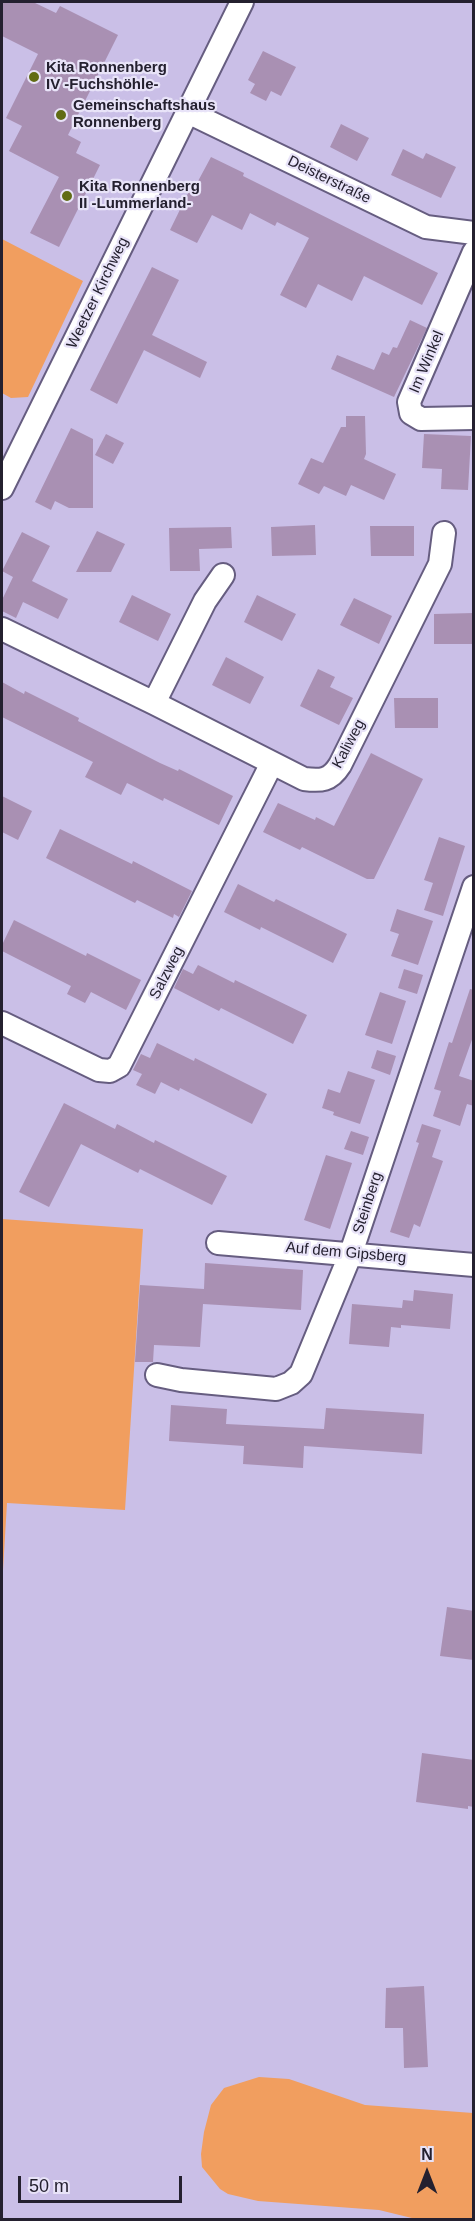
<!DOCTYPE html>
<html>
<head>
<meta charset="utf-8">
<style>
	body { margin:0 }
	#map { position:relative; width:475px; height:2221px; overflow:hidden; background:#cabfe7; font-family:Helvetica,sans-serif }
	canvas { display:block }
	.frame { position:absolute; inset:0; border:3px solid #24202f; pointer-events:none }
	.north { position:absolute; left:397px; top:2143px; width:60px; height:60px; -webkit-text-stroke:4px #e8e3f8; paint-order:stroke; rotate:0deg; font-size:16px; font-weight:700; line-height:24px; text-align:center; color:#24202f }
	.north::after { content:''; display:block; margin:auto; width:21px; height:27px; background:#24202f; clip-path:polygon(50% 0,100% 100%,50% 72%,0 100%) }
	.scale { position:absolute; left:18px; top:2176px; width:164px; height:27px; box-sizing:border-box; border:3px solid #24202f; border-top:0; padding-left:8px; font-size:18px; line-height:21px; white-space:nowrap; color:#24202f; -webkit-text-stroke:4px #e8e3f8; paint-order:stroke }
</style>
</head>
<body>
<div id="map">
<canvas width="475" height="2221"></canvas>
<div class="frame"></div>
<div class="north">N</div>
<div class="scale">50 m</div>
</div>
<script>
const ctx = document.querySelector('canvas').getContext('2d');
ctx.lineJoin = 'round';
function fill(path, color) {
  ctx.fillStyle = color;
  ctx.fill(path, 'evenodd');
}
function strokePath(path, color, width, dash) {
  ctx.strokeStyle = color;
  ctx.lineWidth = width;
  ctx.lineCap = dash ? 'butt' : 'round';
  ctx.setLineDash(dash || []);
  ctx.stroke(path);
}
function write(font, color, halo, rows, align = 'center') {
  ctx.font = font + ' Helvetica,sans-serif';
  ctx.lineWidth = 4.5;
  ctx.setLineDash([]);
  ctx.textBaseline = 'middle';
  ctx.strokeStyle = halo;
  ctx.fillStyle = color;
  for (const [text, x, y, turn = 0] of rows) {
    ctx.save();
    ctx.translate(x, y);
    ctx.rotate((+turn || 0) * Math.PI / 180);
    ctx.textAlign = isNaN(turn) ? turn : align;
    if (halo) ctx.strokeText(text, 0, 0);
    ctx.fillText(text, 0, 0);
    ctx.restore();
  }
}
fill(new Path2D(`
	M2,239L83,281L28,397L11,398L2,393Z
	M2,1219L143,1229L125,1510L7,1503L2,1587Z
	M259,2077L289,2079L365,2105L473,2113V2219H416L379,2210L258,2201L228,2194L220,2189L202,2167L201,2154L204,2132L211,2105L224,2088Z`), '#f19e5f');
fill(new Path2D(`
	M2,2H33L56,13L60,6L118,35L68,135L81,142L76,153L100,165L59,247L30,233L59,177L9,151L22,126L6,118L38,54L2,36Z
	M263,51L296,67L281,96L271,91L266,101L250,93L255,84L248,80Z
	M341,124L369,138L357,161L330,147Z
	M403,149L423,159L426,153L456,167L441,198L391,175Z
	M211,157L244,173L243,176L438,273L422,305L364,276L352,301L318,284L306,308L280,295L309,238L277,222L275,226L250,213L242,230L212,215L197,243L170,230L194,181L197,183Z
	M152,267L179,280L152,335L207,362L200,378L144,350L117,404L90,390Z
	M410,320L427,328L394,397L331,369L337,355L374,370L382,352L389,355L393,347L397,348Z
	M346,416H365L366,454L364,459L396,474L384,500L351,485L346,496L324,486L319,494L298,484L311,458L323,463L341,427H346Z
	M71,428L93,439V508H69L55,501L51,510L35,502Z
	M106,434L124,443L113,464L95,455Z
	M424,434L471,436L468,490L441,489L442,469L422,468Z
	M315,525L316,555L272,556L271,527Z
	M370,526H414V556H371Z
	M231,527L232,548L199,549L200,571H170L169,528Z
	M97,531L125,544L111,572H76Z
	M22,532L50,546L32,581L68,599L58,619L23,602L16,618L2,611V600L13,577L2,571Z
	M132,595L171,614L158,641L119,622Z
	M257,595L296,614L282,641L244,622Z
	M354,598L392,616L379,644L340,625Z
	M474,613V644H434V614Z
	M226,657L264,677L250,704L212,685Z
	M318,669L335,677L330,687L353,698L339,725L300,706Z
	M2,682L24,694L25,691L79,718L78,721L160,763L178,771L179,769L233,796L219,825L164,798L163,801L127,783L121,795L85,777L93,762L2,717Z
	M394,698H438V728H395Z
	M371,753L423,779L374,879H367L302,847L300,850L263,832L278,803L315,820L316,817L334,826Z
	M2,796L32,811L18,840L2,832Z
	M60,829L132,864L133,861L192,891L179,917L174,914L173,918L137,900L135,903L46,858Z
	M439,837L465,846L443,916L424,910L433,883L424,880Z
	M238,884L274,902L276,899L347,934L333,963L261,927L260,930L224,912Z
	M397,909L433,921L418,965L391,956L399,934L390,931Z
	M14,920L86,956L87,953L141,980L126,1010L91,992L85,1003L67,994L71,986L2,951V945Z
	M198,965L234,983L235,980L307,1015L293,1044L221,1008L219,1011L174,988L183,969L193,974Z
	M404,969L423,975L417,994L398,988Z
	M470,989L474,990V1034L459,1076L474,1081V1106L467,1104L460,1126L433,1116L441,1091L434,1089L449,1042L452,1043Z
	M380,992L406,1001L392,1044L365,1035Z
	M157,1043L194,1061L195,1058L267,1094L252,1124L180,1088L179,1091L161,1082L155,1094L136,1085L142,1074L133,1070L141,1054L150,1058Z
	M377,1050L396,1056L390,1075L371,1068Z
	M348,1071L375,1080L360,1124L333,1115L334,1112L322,1108L328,1089L340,1093Z
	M64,1103L115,1129L117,1124L154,1143L155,1140L227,1176L212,1205L140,1169L138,1173L81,1144L49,1207L19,1192Z
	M422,1124L441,1130L432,1157L443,1161L420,1227L414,1224L409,1238L390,1232L419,1143L416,1142Z
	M351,1131L369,1137L363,1155L344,1149Z
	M326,1155L352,1163L330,1229L304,1220Z
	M205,1263L303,1270L301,1310L203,1304L200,1347L154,1345L153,1362H135L140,1285L204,1289Z
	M414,1290L453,1294L450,1329L401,1325V1328L391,1327L389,1347L349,1344L352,1304L402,1308L403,1300L413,1301Z
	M171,1405L227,1409L226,1424L324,1429L326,1408L424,1414L422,1454L304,1446L303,1468L243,1464L244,1446L169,1441Z
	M447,1607L474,1611V1660L440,1656Z
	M422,1753L474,1760V1807L468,1806V1809L416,1802Z
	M424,1986L428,2067L404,2068L403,2028H385L386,1988Z`), '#a990b3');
const street = new Path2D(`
	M188,112L426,227L474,233
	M474,252L409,402L411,413L421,419L474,418
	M2,488L242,2
	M2,629L154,703L304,779C321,781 330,781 340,765L440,564L444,533
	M154,703L205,601L223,575
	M2,1023L99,1070L110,1071L119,1066L272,763
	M218,1243L474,1265
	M157,1375L181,1380L276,1389L291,1383L301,1374L351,1253L474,887`);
strokePath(street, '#665d80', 26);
strokePath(street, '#fff', 22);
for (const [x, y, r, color] of [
	[34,77,6,"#616c14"],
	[61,115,6,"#616c14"],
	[67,196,6,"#616c14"]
]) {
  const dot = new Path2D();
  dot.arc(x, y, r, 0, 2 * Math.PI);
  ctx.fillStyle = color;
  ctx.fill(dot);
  strokePath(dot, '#e8e3f8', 2);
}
write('bold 15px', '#24202f', '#e8e3f8', [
	["Kita Ronnenberg",46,68],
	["IV -Fuchshöhle-",46,85],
	["Gemeinschaftshaus",73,106],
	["Ronnenberg",73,123],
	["Kita Ronnenberg",79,187],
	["II -Lummerland-",79,204]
], 'left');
write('15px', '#24202f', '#e8e3f8', [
	["Deisterstraße",329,180,26],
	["Weetzer Kirchweg",98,293,-64],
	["Im Winkel",427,362,-67],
	["Kaliweg",349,744,-62],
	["Salzweg",167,973,-63],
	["Steinberg",368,1203,-72],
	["Auf dem Gipsberg",346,1253,5]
]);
</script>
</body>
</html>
